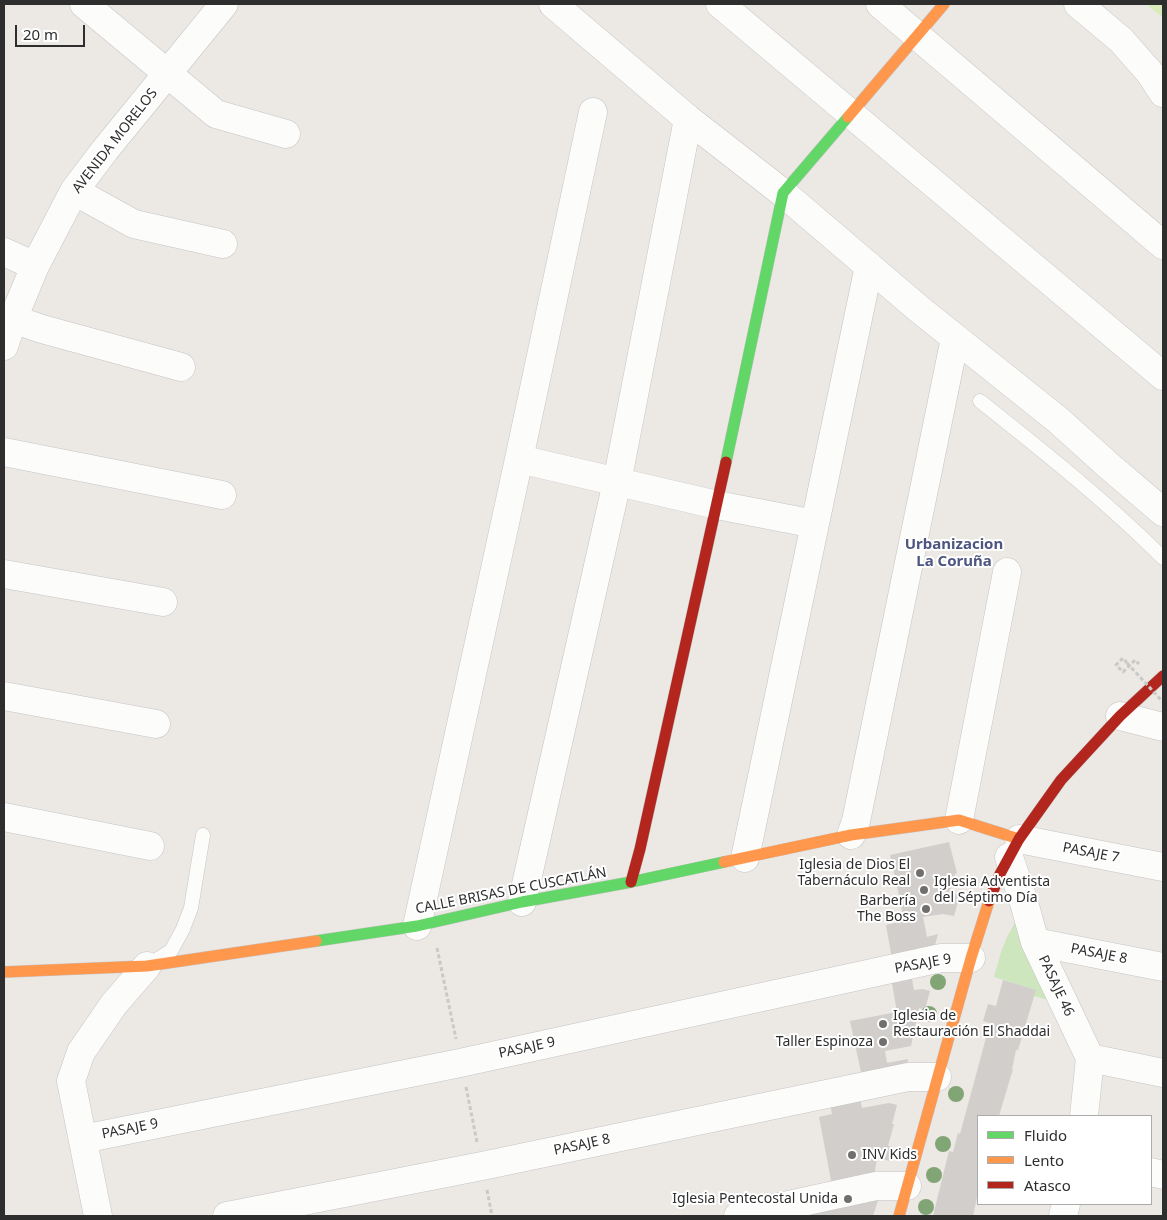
<!DOCTYPE html>
<html>
<head>
<meta charset="utf-8">
<style>
	body { margin:0 }
	#map { position:relative; width:1167px; height:1220px; overflow:hidden; background:#ece8e4; font-family:"Noto Sans",sans-serif }
	canvas { display:block }
	.frame { position:absolute; inset:0; border:5px solid #2e2e2e; pointer-events:none }
	.legend { position:absolute; left:977px; top:1115px; width:175px; height:90px; box-sizing:border-box; background:#fff; border:1px solid #ababab; margin:0; padding:6px 9px; list-style:none; font-size:15px; color:#2e2e2e }
	.legend li { display:flex; align-items:center; gap:10px; height:25px }
	.legend b { width:25px; border:1px solid #ababab }
	.scale { position:absolute; left:15px; top:25px; width:70px; height:22px; box-sizing:border-box; border:2px solid #2e2e2e; border-top:0; padding-left:6px; font-size:15px; line-height:18px; white-space:nowrap; color:#2e2e2e; -webkit-text-stroke:4px #fff; paint-order:stroke }
</style>
</head>
<body>
<div id="map">
<canvas width="1167" height="1220"></canvas>
<div class="frame"></div>
<ul class="legend">
<li><b style="height:6px;background:#63d668"></b>Fluido</li>
<li><b style="height:6px;background:#ff974d"></b>Lento</li>
<li><b style="height:6px;background:#b3261e"></b>Atasco</li>
</ul>
<div class="scale">20 m</div>
</div>
<script>
const ctx = document.querySelector('canvas').getContext('2d');
ctx.lineJoin = 'round';
function fill(path, color) {
  ctx.fillStyle = color;
  ctx.fill(path, 'evenodd');
}
function strokePath(path, color, width, dash) {
  ctx.strokeStyle = color;
  ctx.lineWidth = width;
  ctx.lineCap = dash ? 'butt' : 'round';
  ctx.setLineDash(dash || []);
  ctx.stroke(path);
}
function write(font, color, halo, rows, align = 'center') {
  ctx.font = font + ' "Noto Sans",sans-serif';
  ctx.lineWidth = 4;
  ctx.setLineDash([]);
  ctx.textBaseline = 'middle';
  ctx.strokeStyle = halo;
  ctx.fillStyle = color;
  for (const [text, x, y, turn = 0] of rows) {
    ctx.save();
    ctx.translate(x, y);
    ctx.rotate((+turn || 0) * Math.PI / 180);
    ctx.textAlign = isNaN(turn) ? turn : align;
    if (halo) ctx.strokeText(text, 0, 0);
    ctx.fillText(text, 0, 0);
    ctx.restore();
  }
}
fill(new Path2D(`
	M1023,908L1061,1004L1034,996L1035,990L994,977L1001,952L1007,937Z`), '#cee6be');
fill(new Path2D(`
	M1146,4H1163V15L1162,17Z`), '#d9eabb');
fill(new Path2D(`
	M949,842L957,873L955,874L950,893L960,895L954,916L943,914L923,917L927,937L938,934L932,956L892,959L886,925L903,921L901,904L890,855Z
	M910,968L914,990L923,989L930,991L925,1009L919,1008L911,1046L885,1051L887,1063L908,1059L906,1069L862,1077L850,1021L897,1012L890,972Z
	M1003,980L1036,990L1018,1050H1016L1012,1069H1013L999,1116H978V1193L973,1216H933L949,1151L953,1152L958,1133L960,1134L990,1023L983,1021L988,1004L996,1006Z
	M859,1093L862,1108L889,1103L897,1105L892,1124H894L888,1146L893,1147L890,1161L877,1158L873,1184L833,1191L819,1117L832,1114L829,1099Z
	M879,1197L873,1216H808L805,1204Z`), '#d1cecb');
const lane = new Path2D(`
	M980,401C1043,451 1106,501 1163,558
	M158,959L171,951L183,929L191,908L203,835`);
const street = new Path2D(`
	M84,4L216,114L286,134
	M553,4L688,119L783,193L919,309L1058,420L1109,466L1163,512
	M720,4L1163,376
	M880,4L1163,245
	M1078,4L1121,40L1150,73L1163,93
	M74,191L134,224L223,244
	M4,252L35,266
	M13,319L42,329L181,367
	M4,346L13,319L35,266L74,191L105,150L224,4
	M4,452L222,495
	M519,459L717,505L815,524
	M4,574L163,602
	M4,696L156,724
	M1120,716L1163,727
	M4,817L150,846
	M959,820L1007,572
	M851,835L856,821L955,338
	M1019,839L1163,867
	M1009,857L1023,899L1035,942L1090,1058L1084,1116
	M745,858L869,266
	M522,902L617,482L688,119
	M417,926L519,459L593,112
	M1035,942L1163,967
	M1090,1058L1163,1073
	M83,1139L460,1063L941,958H971
	M1151,1172L1163,1175
	M98,1216L71,1081L81,1052L114,1004L147,966
	M227,1216L482,1166L908,1077H937
	M738,1216L876,1186H907
	M1063,1216L1066,1204`);
const fast = new Path2D(`
	M726,462L783,193L848,117
	M316,941L417,926L522,902L631,882L724,862`);
const slow = new Path2D(`
	M848,117L944,4
	M724,862L851,835L959,820L1019,839
	M4,972L147,966L316,941
	M899,1216L971,958L989,901`);
const jam = new Path2D(`
	M631,882L640,849L726,462
	M989,901L1000,874L1019,839L1061,780L1120,716L1163,676`);
strokePath(lane, '#c5c4c5', 15);
strokePath(street, '#c5c4c5', 29);
strokePath(fast, '#c5c4c5', 12);
strokePath(slow, '#c5c4c5', 12);
strokePath(jam, '#c5c4c5', 12);
strokePath(new Path2D(`
	M1127,663L1123,658L1116,665L1123,672L1135,660L1139,664
	M437,948L456,1039
	M466,1087L477,1142
	M487,1190L492,1216`), '#c9c9c8', 3, [4, 2.5]);
strokePath(lane, '#fcfcfb', 14);
strokePath(street, '#fcfcfb', 28);
strokePath(fast, '#63d668', 11);
strokePath(slow, '#ff974d', 11);
strokePath(jam, '#b3261e', 11);
strokePath(new Path2D(`
	M1127,663L1163,702`), '#c9c9c8', 3, [4, 2.5]);
ctx.fillStyle = '#82a575';
for (const [x, y] of [
	[938,982],
	[929,1014],
	[956,1094],
	[943,1144],
	[934,1175],
	[926,1207]
]) {
  ctx.beginPath();
  ctx.arc(x, y, 8, 0, 2 * Math.PI);
  ctx.fill();
}
for (const [x, y, r, color] of [
	[920,873,5,"#706f6e"],
	[924,890,5,"#706f6e"],
	[926,909,5,"#706f6e"],
	[883,1024,5,"#706f6e"],
	[883,1042,5,"#706f6e"],
	[852,1155,5,"#706f6e"],
	[848,1199,5,"#706f6e"]
]) {
  const dot = new Path2D();
  dot.arc(x, y, r, 0, 2 * Math.PI);
  ctx.fillStyle = color;
  ctx.fill(dot);
  strokePath(dot, '#fff', 2);
}
write('14px', '#2e2e2e', '#fff', [
	["AVENIDA MORELOS",115,141,-52],
	["PASAJE 7",1091,853,11],
	["CALLE BRISAS DE CUSCATLÁN",511,891,-11],
	["PASAJE 8",1099,954,11],
	["PASAJE 9",923,964,-10],
	["PASAJE 46",1056,986,65],
	["PASAJE 9",527,1048,-12],
	["PASAJE 9",130,1129,-11],
	["PASAJE 8",582,1145,-12]
]);
write('14px', '#2e2e2e', '#fff', [
	["Iglesia de Dios El",910,865],
	["Tabernáculo Real",910,881],
	["Iglesia Adventista",934,882,"left"],
	["del Séptimo Día",934,898,"left"],
	["Barbería",916,901],
	["The Boss",916,917],
	["Iglesia de",893,1016,"left"],
	["Restauración El Shaddai",893,1032,"left"],
	["Taller Espinoza",873,1042],
	["INV Kids",862,1155,"left"],
	["Iglesia Pentecostal Unida",838,1199]
], 'right');
write('bold 15px', '#4d5680', '#fff', [
	["Urbanizacion",954,545],
	["La Coruña",954,562]
]);
</script>
</body>
</html>
